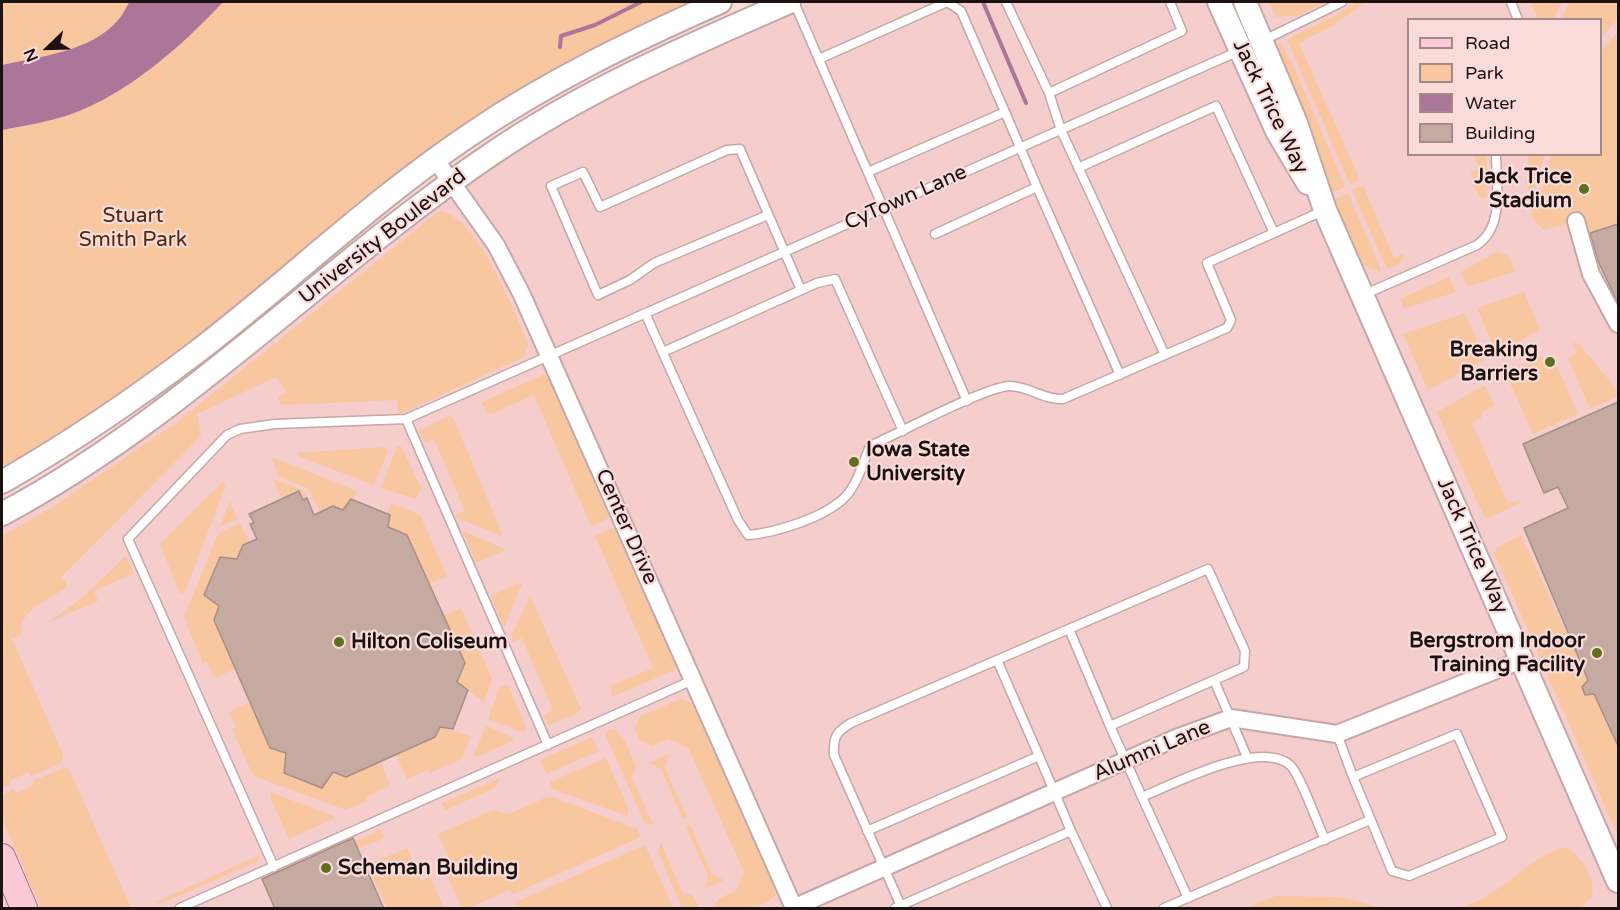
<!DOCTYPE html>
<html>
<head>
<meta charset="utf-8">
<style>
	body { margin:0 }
	#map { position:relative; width:1620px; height:910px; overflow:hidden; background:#f9dbda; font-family:"Varela Round",sans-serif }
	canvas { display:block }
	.frame { position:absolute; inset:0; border:3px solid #1d1212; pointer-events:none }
	.legend { position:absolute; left:1407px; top:18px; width:195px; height:138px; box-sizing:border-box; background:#f9dbda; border:2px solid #a18b8a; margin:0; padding:8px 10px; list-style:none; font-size:18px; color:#1d1212 }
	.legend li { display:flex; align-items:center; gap:12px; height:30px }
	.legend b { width:30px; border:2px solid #a18b8a }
	.north { position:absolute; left:18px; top:18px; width:60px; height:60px; -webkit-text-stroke:4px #f9dbda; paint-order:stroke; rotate:247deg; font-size:16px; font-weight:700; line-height:24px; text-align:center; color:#1d1212 }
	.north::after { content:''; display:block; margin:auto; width:21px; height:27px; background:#1d1212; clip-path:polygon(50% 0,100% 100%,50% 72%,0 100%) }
</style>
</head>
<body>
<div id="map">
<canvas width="1620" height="910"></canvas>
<div class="frame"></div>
<ul class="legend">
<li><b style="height:8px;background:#fbc9d8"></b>Road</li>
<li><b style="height:16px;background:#f8c79f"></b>Park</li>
<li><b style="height:16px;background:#ac769a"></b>Water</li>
<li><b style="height:16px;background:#c5aaa1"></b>Building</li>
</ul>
<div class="north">N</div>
</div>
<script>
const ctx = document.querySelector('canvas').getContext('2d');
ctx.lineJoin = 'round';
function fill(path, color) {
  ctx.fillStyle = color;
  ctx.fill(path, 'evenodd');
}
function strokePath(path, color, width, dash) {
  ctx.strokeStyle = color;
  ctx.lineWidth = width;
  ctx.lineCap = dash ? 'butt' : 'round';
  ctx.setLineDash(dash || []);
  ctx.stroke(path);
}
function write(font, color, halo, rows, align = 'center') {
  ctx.font = font + ' "Varela Round",sans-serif';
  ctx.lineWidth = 4.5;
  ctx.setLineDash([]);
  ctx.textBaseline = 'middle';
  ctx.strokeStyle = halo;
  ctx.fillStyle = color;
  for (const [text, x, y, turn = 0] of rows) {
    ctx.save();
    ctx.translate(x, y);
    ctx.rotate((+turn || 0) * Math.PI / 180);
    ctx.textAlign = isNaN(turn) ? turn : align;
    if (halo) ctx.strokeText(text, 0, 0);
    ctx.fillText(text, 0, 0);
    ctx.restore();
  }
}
fill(new Path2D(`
	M789,2H1618V908H2V514L19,505L490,155ZM1408,20H1600V154H1408Z`), '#f4cdcc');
fill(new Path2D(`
	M2,2H129C109,50 46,55 2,65Z
	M223,2H705L617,40L296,261L84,425L2,466V130C24,126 47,122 69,115C128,94 181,47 223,2Z
	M1269,2H1326L1300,15L1276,17Z
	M1356,2H1366L1331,27L1299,43L1360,180L1350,185L1287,39L1336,15Z
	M1531,2H1562L1553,20L1538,19Z
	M1570,2H1618V19L1601,37L1600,20L1561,19Z
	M1618,32V309L1608,290L1611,288L1599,261L1595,262L1583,219L1544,230L1534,221L1530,206L1540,197L1551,155L1600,154L1601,51Z
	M1280,42L1292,63L1345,187L1331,193L1276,48Z
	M1474,155H1487V196L1484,199C1477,196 1471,180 1471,173L1480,168Z
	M1528,155H1544L1537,184L1528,197Z
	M1363,186L1394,258L1402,254L1405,257L1399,264L1387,269L1352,190Z
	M1348,193L1380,267L1381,272L1370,269L1363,263L1334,200Z
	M439,211C475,213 513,308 526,338L528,345L524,357L402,413L398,412L397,400L281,405L278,398L287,391L276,377L197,414L201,436L61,577L67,583L66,588C51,598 16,611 22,634L12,639L64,757L61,763L31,776L29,772L11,780V784L2,788V536L51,508L176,423Z
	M1497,252L1508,255L1515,271L1468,287L1461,272Z
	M1449,277L1456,292L1404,309L1400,299Z
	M1524,292L1540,330L1497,354L1477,308Z
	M1465,313L1485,360L1428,390L1403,334Z
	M1572,342L1580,345L1618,391V396L1590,409L1568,358L1577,353Z
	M1541,356L1548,370L1557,366L1578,414L1533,434L1506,374Z
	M545,374L551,379L613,517L591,526L534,395L491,414L487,413L482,402Z
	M1485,385L1495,406L1483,411L1481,418L1472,423L1508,504L1519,500L1520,503L1488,518L1485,517L1479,506L1437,412Z
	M449,416L453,418L502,533L501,536L457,518L456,515L465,511L434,439L425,443L419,430Z
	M401,446L421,488L416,499L381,488L397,447Z
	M384,447L388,451L374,485L300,457L296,453Z
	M271,457L357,491L353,500L351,499L343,510L333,506L320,512L309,489L278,476Z
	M273,479L304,491L307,498L282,499Z
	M223,482L226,484L185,592L180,594L160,544Z
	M230,501L237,519L220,527V526Z
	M391,503L420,515L447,576L429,584L407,535L388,527L390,515L387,514Z
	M240,523L249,543L237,559L220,558L204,595L219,606L214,620L235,669L214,678L207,662L203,664L184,617L218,534Z
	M617,526L676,666L675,670L612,697L611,686L653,668L595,536Z
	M463,532H466L506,550L476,563Z
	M1521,535L1588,680L1582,687L1585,694H1594L1618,746V836L1495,555L1497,547Z
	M126,556L134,573L94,591L98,601L47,623L81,599Z
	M519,583L522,584L504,627L491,596Z
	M530,596L581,709L576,714L548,725L544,716L553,710L522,638L512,642V634Z
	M461,608L492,679L484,702L457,682L465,663L443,616Z
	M505,685L509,687L524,723L526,728L523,732L488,719L500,687Z
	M680,699L691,702L698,711L775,886C781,910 736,908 716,908L715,904L720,898L736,891L744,872L688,747L668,739L652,746L639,740L635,728L640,716Z
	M250,702L270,748L286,753L285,773L322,788L333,772L346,777L380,762L390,786L366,797L367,801L346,810L256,777L251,771L232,729L236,727L229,712Z
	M486,726L513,737V741L476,757L474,754Z
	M440,727L471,736L462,759L430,773L428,770L407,779L396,755L435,737Z
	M614,729L624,739L636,767L632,778L653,825L645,823L606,736V731Z
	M592,737L599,751L546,774L540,760Z
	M669,754L665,768L687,817L683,819L661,769L649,763Z
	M606,758L629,810L627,816L552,789L550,782Z
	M63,768L69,769L131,908H41L2,819V795L14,789L16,793L34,785L33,781Z
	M500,778L495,788L445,810L442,803Z
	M270,792L334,816L335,818L289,839L270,797Z
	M549,796L637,829L641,837L513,894L510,890L468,908H462L445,871L453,867L438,834L493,810L509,814Z
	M690,825L712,874L724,880L705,889L708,876L686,827Z
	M381,830L385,838L358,849L355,841Z
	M661,843L682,892L693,896L699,908H682L658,852Z
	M645,845L673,908H511L518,905L516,902Z
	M1566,847C1583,857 1595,877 1592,897L1580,908H1457C1502,898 1527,856 1566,847Z
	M407,848L421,881L430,877L444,908H387L367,865Z
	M259,855L257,862L162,903L156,902Z
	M1276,896L1339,897L1382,908H1247Z`), '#f8c79f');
fill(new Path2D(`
	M129,2H223C181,47 128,94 69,115C47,122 24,126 2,130V65C46,55 109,50 129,2Z`), '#ac769a');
strokePath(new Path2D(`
	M983,2L1026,103
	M560,47L561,36L595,25L641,2`), '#ac769a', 4);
const building = new Path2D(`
	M1618,224V303L1598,261L1590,233Z
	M1618,402V746L1594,694L1585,695L1582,687L1588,680L1524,528L1568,508L1558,487L1544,493L1523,444Z
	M299,491L303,500L307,498L314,515L333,506L343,510L351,499L390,515L388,527L407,535L465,663L457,682L468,690L453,729L440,727L435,737L346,777L333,772L322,788L284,773L286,753L270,748L214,620L219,606L204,595L220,557L237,559L243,545L257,539L250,524L254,523L249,514Z
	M353,838L384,909H275L262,879Z`);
fill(building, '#c5aaa1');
strokePath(building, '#a78d85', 1.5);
const lane = new Path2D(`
	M794,2L967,401
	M1006,2L1049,93L1061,130L1165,355
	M1511,2L1518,20
	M1262,41L1342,2
	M819,59L947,2L961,11L1005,112
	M1049,93L1182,31L1170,2
	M1078,168L1216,106L1274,233
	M868,172L1005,112L1037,187L935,234
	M1037,187L1120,375
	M768,215L654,263L630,280L598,295L551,186L583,172L600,207L727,150L740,149L801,290
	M1363,295L1477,245C1505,226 1496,184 1496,154
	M645,313L738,520L748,535C775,533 827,517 846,496C858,483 863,462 870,446C897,434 987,386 1010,386C1029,386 1043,400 1063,399L1227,328L1231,320L1207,263L1325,210
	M663,352L817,283L835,279L903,431
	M406,419L548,745
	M997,660L1039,756
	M1214,680L1247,757
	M1110,726L1142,797
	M1337,734L1353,777
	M1457,734L1502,837L1409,876L1392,871L1353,777Z
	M867,831L1039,756L1071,831
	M274,867L128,539L227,435L240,429L275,424L406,419L1239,51
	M1188,898L1142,797C1173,784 1260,739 1290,765C1300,774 1318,825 1325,840
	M901,906L834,755C833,737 836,732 851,723L1208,569L1245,651L1244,667L1110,726L1069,629
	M180,908L693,680
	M895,908L1071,831L1107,908
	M1164,908L1370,820`);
const street = new Path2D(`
	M435,159L496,245L522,295L794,908
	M1576,221L1591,274L1618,324
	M793,908L1176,738L1231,718L1337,734L1521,660`);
const secondary = new Path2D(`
	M1219,2L1277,131L1308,183
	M1245,2L1296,123L1325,210L1618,881
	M2,482C70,443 135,399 198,351C289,281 372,201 468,136C547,82 632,41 720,2
	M2,514C182,418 322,269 490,155C583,91 686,47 789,2`);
const primary = new Path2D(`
	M2,857L24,908`);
strokePath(lane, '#c4a8a7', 11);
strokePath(street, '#c4a8a7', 20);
strokePath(secondary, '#c4a8a7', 26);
strokePath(primary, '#ab7282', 28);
strokePath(lane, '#fff', 8);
strokePath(street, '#fff', 16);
strokePath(secondary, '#fff', 22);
strokePath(primary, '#fbc9d8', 26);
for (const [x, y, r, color] of [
	[1584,189,6,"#5e701d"],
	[1550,362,6,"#5e701d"],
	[854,462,6,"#5e701d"],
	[339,642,6,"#5e701d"],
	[1597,653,6,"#5e701d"],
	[326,868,6,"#5e701d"]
]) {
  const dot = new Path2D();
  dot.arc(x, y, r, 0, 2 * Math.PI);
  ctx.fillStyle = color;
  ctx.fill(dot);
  strokePath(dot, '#f9dbda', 2);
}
write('21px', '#1d1212', '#f9dbda', [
	["Jack Trice Way",1270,107,64],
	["CyTown Lane",906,198,-24],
	["University Boulevard",383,237,-38],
	["Center Drive",626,527,66],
	["Jack Trice Way",1472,546,66],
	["Alumni Lane",1152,751,-23]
]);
write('bold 21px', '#1d1212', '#f9dbda', [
	["Jack Trice",1572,177],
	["Stadium",1572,201],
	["Breaking",1538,350],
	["Barriers",1538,374],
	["Iowa State",866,450,"left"],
	["University",866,474,"left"],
	["Bergstrom Indoor",1585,641],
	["Training Facility",1585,665],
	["Hilton Coliseum",351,642,"left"],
	["Scheman Building",338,868,"left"]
], 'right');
write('21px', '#4e2c0b', '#f9dbda', [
	["Stuart",133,216],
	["Smith Park",133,240]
]);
</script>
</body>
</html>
